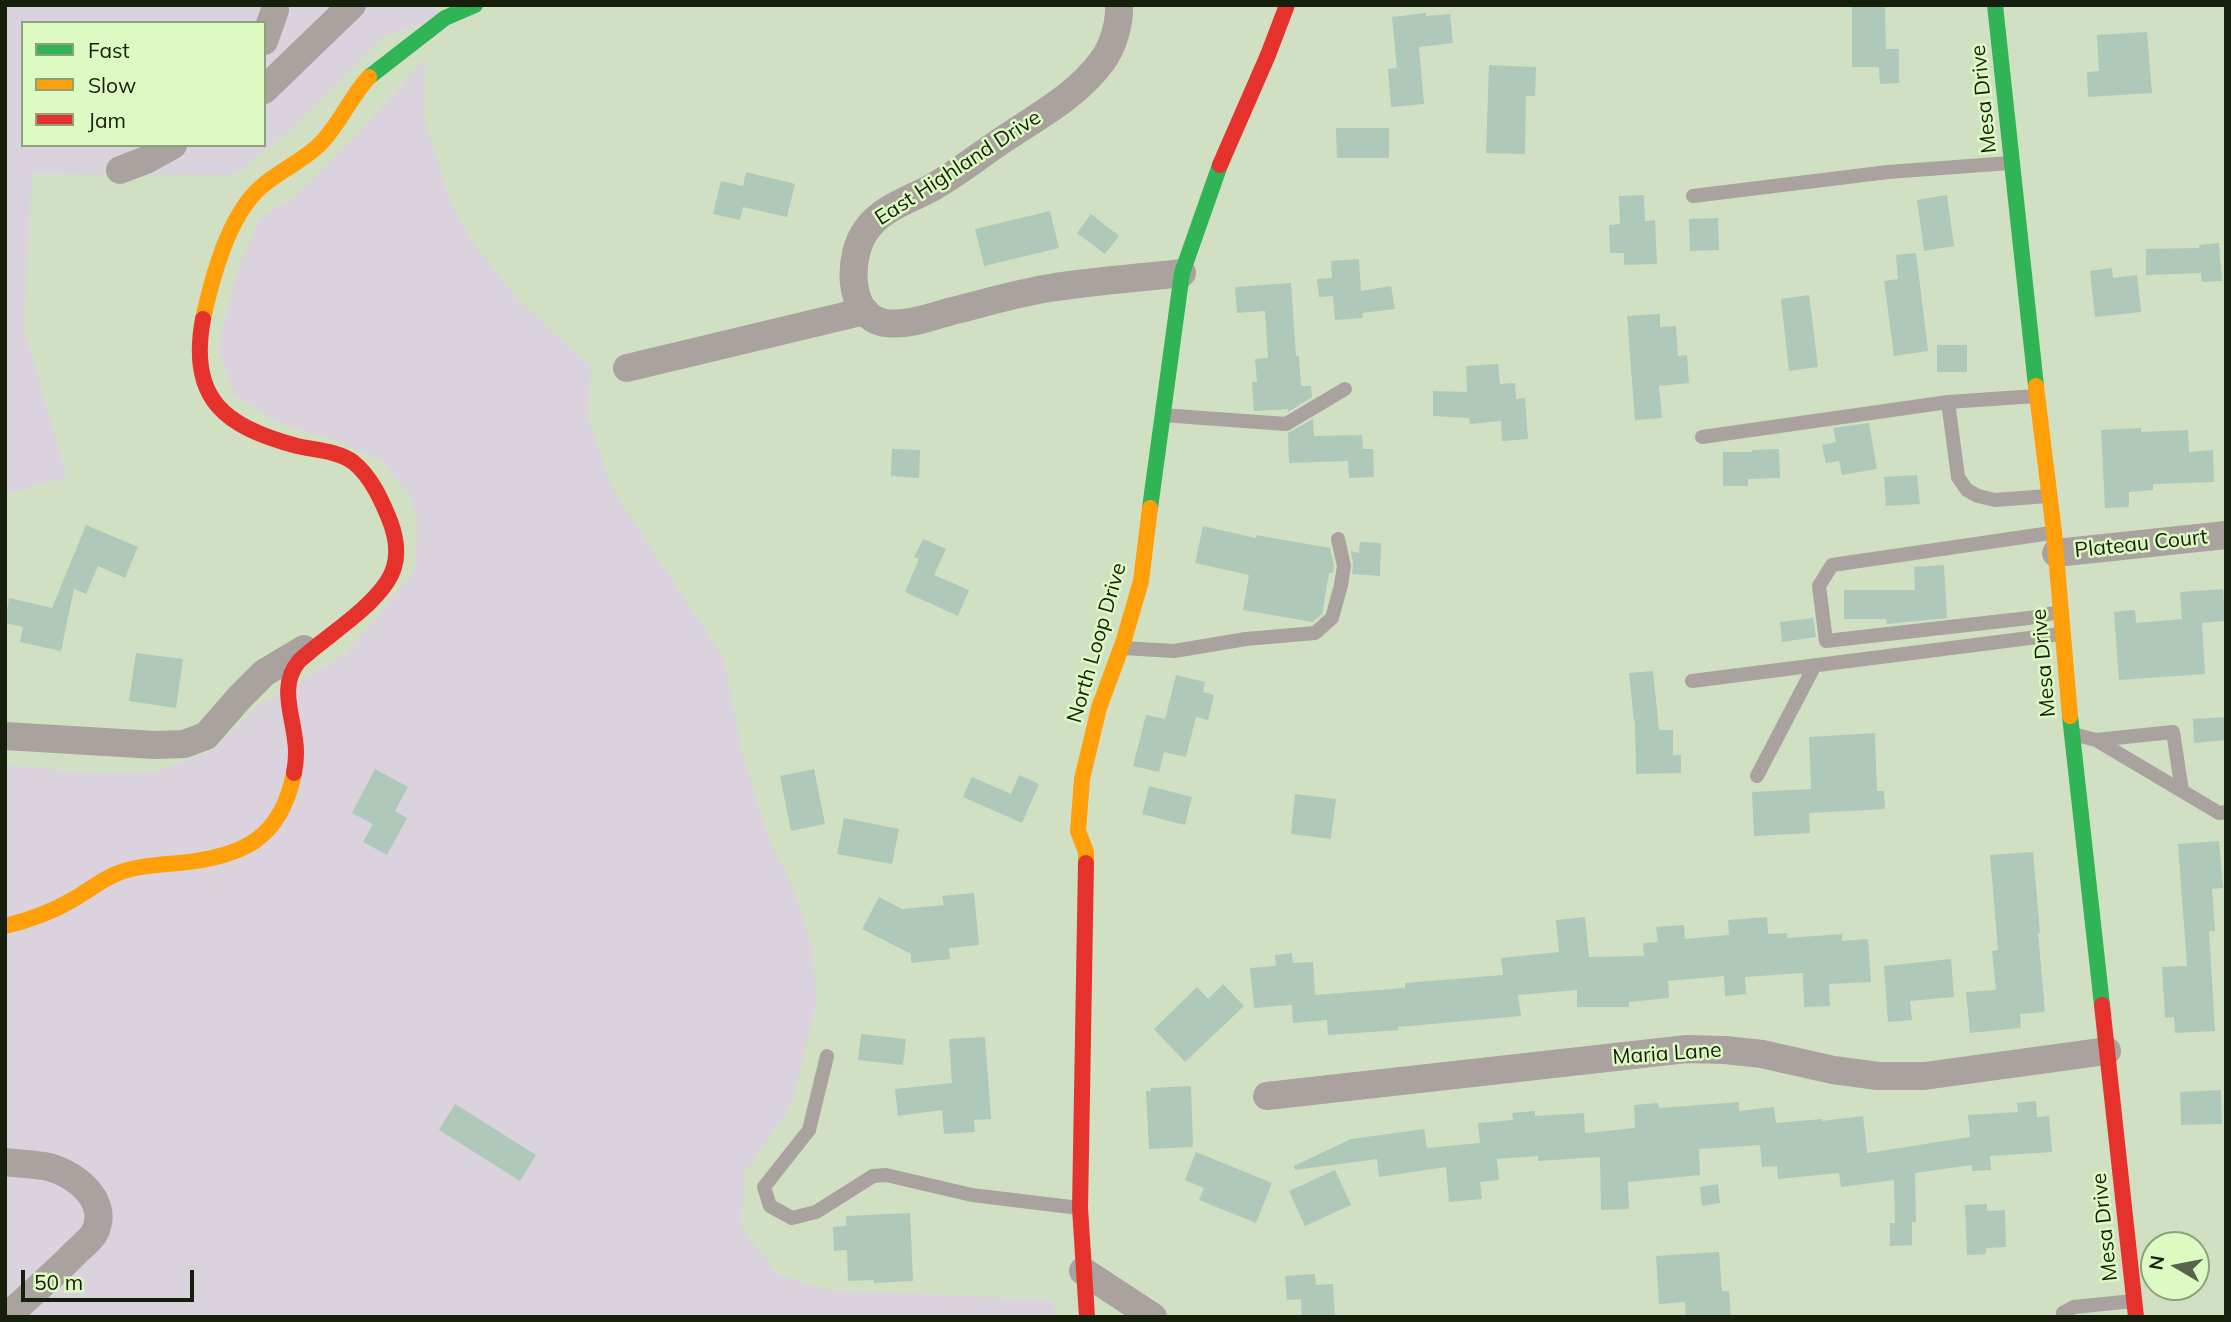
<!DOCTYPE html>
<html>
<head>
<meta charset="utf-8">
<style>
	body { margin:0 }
	#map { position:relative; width:2231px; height:1322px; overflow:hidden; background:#d1e0c3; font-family:Mulish,sans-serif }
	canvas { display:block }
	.frame { position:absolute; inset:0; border:7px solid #151f0b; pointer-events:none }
	.legend { position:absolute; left:21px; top:21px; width:245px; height:126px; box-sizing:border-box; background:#defac3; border:2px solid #8ea279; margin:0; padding:9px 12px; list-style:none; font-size:21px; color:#151f0b }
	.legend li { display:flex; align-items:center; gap:14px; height:35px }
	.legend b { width:35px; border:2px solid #8ea279 }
	.north { position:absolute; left:2140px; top:1231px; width:70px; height:70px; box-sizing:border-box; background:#defac3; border:2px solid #8ea279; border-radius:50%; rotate:280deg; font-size:19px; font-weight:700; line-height:28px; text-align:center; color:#151f0b }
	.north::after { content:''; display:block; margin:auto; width:24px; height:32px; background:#57634b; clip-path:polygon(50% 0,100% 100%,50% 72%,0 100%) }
	.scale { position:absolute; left:21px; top:1270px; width:173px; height:32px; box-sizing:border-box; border:4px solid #151f0b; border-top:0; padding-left:9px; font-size:21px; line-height:24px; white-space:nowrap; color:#151f0b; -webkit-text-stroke:5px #defac3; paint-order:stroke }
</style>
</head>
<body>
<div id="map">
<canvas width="2231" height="1322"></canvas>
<div class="frame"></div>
<ul class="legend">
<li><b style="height:9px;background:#30b455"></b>Fast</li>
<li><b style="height:9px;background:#ff9f0a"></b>Slow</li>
<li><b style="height:9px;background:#e5322d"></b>Jam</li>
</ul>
<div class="north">N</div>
<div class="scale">50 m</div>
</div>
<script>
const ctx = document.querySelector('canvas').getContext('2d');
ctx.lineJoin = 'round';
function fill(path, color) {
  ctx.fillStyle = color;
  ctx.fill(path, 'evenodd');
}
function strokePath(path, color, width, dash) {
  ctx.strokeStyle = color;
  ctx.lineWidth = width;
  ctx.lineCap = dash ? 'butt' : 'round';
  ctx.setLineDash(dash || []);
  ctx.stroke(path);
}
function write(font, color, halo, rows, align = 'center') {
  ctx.font = font + ' Mulish,sans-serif';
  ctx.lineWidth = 5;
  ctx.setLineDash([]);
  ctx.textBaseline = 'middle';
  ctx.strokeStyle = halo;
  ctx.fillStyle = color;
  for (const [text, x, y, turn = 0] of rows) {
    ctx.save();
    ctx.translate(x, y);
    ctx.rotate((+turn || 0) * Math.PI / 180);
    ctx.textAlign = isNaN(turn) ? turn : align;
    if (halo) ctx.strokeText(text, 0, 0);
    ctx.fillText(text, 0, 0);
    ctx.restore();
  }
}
fill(new Path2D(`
	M5,5H429L447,16L384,36L289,132L233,175L32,174L24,328L67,477L5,495ZM23,23H264V145H23Z
	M425,59L424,117L450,202L476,247L518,300L591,367L588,417L612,488L724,659L742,753L769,840L796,894L813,952L816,1004L792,1104L745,1172L741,1226L777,1274L827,1290L1053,1300L1056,1317H5V765L93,773L154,772L213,750L259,705L344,655L370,626L415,570L418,525L408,492L381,461L336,441L279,423L234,395L218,348L237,271L260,218L297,195L360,131Z`), '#dad3de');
fill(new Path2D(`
	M1852,5H1885L1886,49H1899V83L1880,84L1879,67H1852Z
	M1426,13V16L1450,14L1453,43L1419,47L1424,104L1391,107L1388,69L1397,68L1392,17Z
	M2147,32L2152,93L2088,97L2087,72L2099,71L2097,35Z
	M1489,65L1536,67L1535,96H1526L1525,154L1486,153Z
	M1336,128H1389V158H1337Z
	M746,172L795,184L787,217L743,207L740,220L713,214L721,181L743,186Z
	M1644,195L1645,221L1655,220L1657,264L1624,265V253H1610L1609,225L1620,224L1619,196Z
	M1947,195L1954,246L1924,251L1917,200Z
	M1050,211L1059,248L984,266L975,229Z
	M1091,214L1119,236L1105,254L1077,233Z
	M1718,218L1719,250L1690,251L1689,219Z
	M2219,243L2222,281L2202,282L2201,273L2146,275V249L2199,248V245Z
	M1916,253L1928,351L1894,356L1884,281L1898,279L1896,255Z
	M1359,259L1361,291L1391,286L1395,309L1362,313L1363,318L1335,320L1333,296L1319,297L1317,279L1332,278L1331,261Z
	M2112,268L2113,278L2137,275L2141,312L2095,317L2090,271Z
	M1291,283L1296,356H1299L1301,386H1311L1312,397L1288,412V409L1254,411L1252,382H1257L1255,359L1268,358L1265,311L1237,313L1235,287Z
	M1809,295L1818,367L1789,371L1781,299Z
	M1660,314V327L1676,326L1678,356L1687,355L1689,383L1659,386L1662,418L1635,420L1627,316Z
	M1937,345H1967V372H1937Z
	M1498,364L1500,384L1515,383L1516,399L1525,398L1528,439L1502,441L1501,421L1470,424L1469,418L1433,416V391L1467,392L1466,366Z
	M1313,419L1314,436L1362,435L1363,449H1373L1374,477L1349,478L1348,461L1289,463L1288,433Z
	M1869,423L1877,469L1842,475L1839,461L1826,463L1822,445L1836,442L1833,428Z
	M2141,428V432L2188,430L2189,452L2213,450L2214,482L2153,484V490L2129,492V507L2105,508L2101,430Z
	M892,449L920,450L919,478L891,476Z
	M1779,449L1780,478L1748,479V486H1723V452H1752V450Z
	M1917,475L1920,504L1886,506L1884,477Z
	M86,525L138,547L125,578L98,566L86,594L74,589L61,651L20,642L23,627L5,623L9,598L52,608Z
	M1203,526L1256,538V535L1330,548L1334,566L1333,573H1329L1322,614L1313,622L1243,610L1249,575L1195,563Z
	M923,539L946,549L934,575L969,590L958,616L905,592L919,559L914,557Z
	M1360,542L1381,543L1380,576L1352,574L1353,564L1351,551L1359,553Z
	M1944,565L1947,618L1887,624L1886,619H1844V590H1915L1914,567Z
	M2223,589L2225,621L2202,623L2205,674L2119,680L2114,612L2135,610L2136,623L2182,619L2180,592Z
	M1813,618L1816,637L1782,642L1780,622Z
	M136,653L183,659L176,708L129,701Z
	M1653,671L1659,730H1673V755H1681V773L1636,774L1635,721H1634L1629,673Z
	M1176,675L1205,682L1203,692L1214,695L1208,720L1196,717L1186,757L1164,752L1159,772L1133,766L1146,715L1165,719Z
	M2226,717V740L2194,743L2193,719Z
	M1875,733L1877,791H1884L1885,809L1809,813L1810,833L1754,836L1752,792L1811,789L1809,737Z
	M375,769L408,787L395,811L407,818L387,855L363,842L373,824L352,813Z
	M814,769L825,824L791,831L780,776Z
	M1019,775L1039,784L1022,823L963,797L972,777L1011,794Z
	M1149,786L1192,797L1185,825L1142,814Z
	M1295,794L1336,799L1331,839L1291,834Z
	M844,818L899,829L892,864L837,854Z
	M2219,841L2223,888L2212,889L2215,931H2209L2215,1031L2175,1033L2174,1017L2165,1018L2162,967L2187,966L2178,844Z
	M2033,852L2040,933H2038L2045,1012L2020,1014L2021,1028L1970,1033L1966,992L1996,990L1992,951L1998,950L1990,855Z
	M974,893L979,945L949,948L950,959L911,963V954L862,929L879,897L902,909L944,905L942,896Z
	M1585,917L1589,957L1644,956L1643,943L1658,942L1656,927L1684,925L1685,939L1729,935L1728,920L1767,917L1768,934L1787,933V938L1842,934V941L1868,939L1871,982L1829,984L1830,1006L1804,1007L1803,973L1745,977L1746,994L1725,996L1724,976L1668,981L1669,998L1629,1002V1007H1577V990L1518,995L1521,1016L1398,1027L1399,1030L1328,1035L1327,1020L1293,1023L1292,1005L1254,1008L1250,968L1276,966L1275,955L1292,953L1293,963L1313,962L1315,995L1405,988V983L1503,975L1501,958L1559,952L1556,920Z
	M1951,959L1954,997L1910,1001L1912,1020L1888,1022L1884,966Z
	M1223,984L1244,1006L1185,1062L1154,1029L1197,987L1208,999Z
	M861,1034L906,1039L903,1065L858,1060Z
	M985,1037L991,1119L974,1120L975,1132L944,1134L942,1110L898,1116L895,1089L952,1083L949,1039Z
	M1191,1086L1193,1147L1149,1149L1146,1091H1151V1088Z
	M2221,1090L2222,1124L2181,1125L2180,1092Z
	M2036,1101L2037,1117L2049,1116L2052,1152L1990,1156L1991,1170L1972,1171V1165L1915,1173L1916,1222H1912V1245L1890,1246V1223H1895L1894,1180L1841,1187L1839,1173L1778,1179L1777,1166L1762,1167L1760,1145L1699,1149L1700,1175L1628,1182L1629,1209L1601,1210L1600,1157L1538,1161V1156L1497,1159L1499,1180L1480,1182L1482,1199L1449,1202L1446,1167L1379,1177L1377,1159L1295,1170L1294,1166L1351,1139L1424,1129L1427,1148L1480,1143L1478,1123L1513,1120L1512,1113L1535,1111V1116L1584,1113L1585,1133L1635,1128L1634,1105L1658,1103L1659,1108L1739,1102V1111L1774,1107L1776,1123L1822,1119V1121L1863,1116L1867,1153L1970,1137L1968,1115L2018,1112L2017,1103Z
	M455,1104L536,1155L520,1181L439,1130Z
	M1196,1152L1272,1183L1256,1223L1199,1200L1204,1188L1185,1180Z
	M1335,1170L1351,1205L1305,1226L1289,1191Z
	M1718,1184L1720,1203L1702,1206L1700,1187Z
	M1987,1204V1211L2005,1210L2006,1247L1986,1248V1254L1967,1255L1965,1205Z
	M910,1213L913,1281L874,1283V1280L848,1281L847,1250L834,1251L833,1227L846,1226V1216Z
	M1719,1252L1722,1291H1729L1731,1317H1686L1685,1302L1659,1304L1656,1256Z
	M1315,1274L1316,1285L1333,1284L1335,1317H1302L1301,1299L1287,1300L1285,1276Z`), '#aec8ba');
strokePath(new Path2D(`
	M1693,196L1888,172L2010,163
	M1948,402L1958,477L1967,490L1978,496L1995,500L2047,496
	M1162,415L1286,424L1345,389
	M1702,437L1948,402L2036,396
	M2051,533L1832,565L1819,586L1826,641L2029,618L2059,612
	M1123,648L1174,651L1246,639L1315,633L1332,618L1341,585L1344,566L1338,539
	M1692,681L2061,634
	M2077,735L2096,740L2219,813L2226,812
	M2096,740L2173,732L2182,791
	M1757,776L1815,665
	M827,1056L809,1130L764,1187L770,1206L792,1218L816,1212L873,1176L886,1175L972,1195L1079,1208
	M2063,1317V1313L2074,1307L2133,1301`), '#a9a29f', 14);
strokePath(new Path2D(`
	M1119,5C1120,23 1113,46 1103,60C1078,95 1038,116 1004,139C980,155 958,173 933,187C910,200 883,207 867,229C848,253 845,316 885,323C907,326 931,317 952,311C985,303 1017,293 1050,288C1094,281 1138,278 1182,273
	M264,41L275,10
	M264,90L352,5
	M120,170L146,160L173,145
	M627,368L865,311
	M2056,553L2226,535
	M5,736L155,745L184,744L206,736L240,697L264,673L304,649
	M1267,1096L1687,1049L1725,1050L1762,1054L1833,1070L1878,1076H1924L2107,1051
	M5,1162C20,1164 35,1164 49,1167C77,1175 111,1202 94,1234C89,1241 81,1247 75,1253C53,1276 29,1295 7,1317
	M1083,1271L1153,1317`), '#a9a29f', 28);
strokePath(new Path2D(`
	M1995,5L2036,386
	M369,77L445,18L475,5
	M1150,508L1182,273L1220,165
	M2070,716L2102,1005`), '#30b455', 16);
strokePath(new Path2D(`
	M203,319C212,278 228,216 261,187C280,170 304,161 322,142C341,122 351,96 369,77
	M2036,386L2054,532L2070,716
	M1086,863V852L1078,831L1082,779L1099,708L1124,640L1141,581L1150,508
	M5,926C30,920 52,912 74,899C88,891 101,880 116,874C135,866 158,865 179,863C241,857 281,840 294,773`), '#ff9f0a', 16);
strokePath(new Path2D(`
	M1220,165L1268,55L1287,5
	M203,319C188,399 225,427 297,446C315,450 338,451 353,462C371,476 382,501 390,521C398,542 400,563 387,582C366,613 326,636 299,661C279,685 292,712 295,740C297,751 296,762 294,773
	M1086,863L1080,1208L1087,1317
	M2102,1005L2136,1317`), '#e5322d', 16);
write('21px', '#151f0b', '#defac3', [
	["Mesa Drive",1984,99,-96],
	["East Highland Drive",958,168,-33],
	["Plateau Court",2141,544,-6],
	["North Loop Drive",1097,643,-74],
	["Mesa Drive",2044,663,-95],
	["Maria Lane",1667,1054,-4],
	["Mesa Drive",2105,1227,-96]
]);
</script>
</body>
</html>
